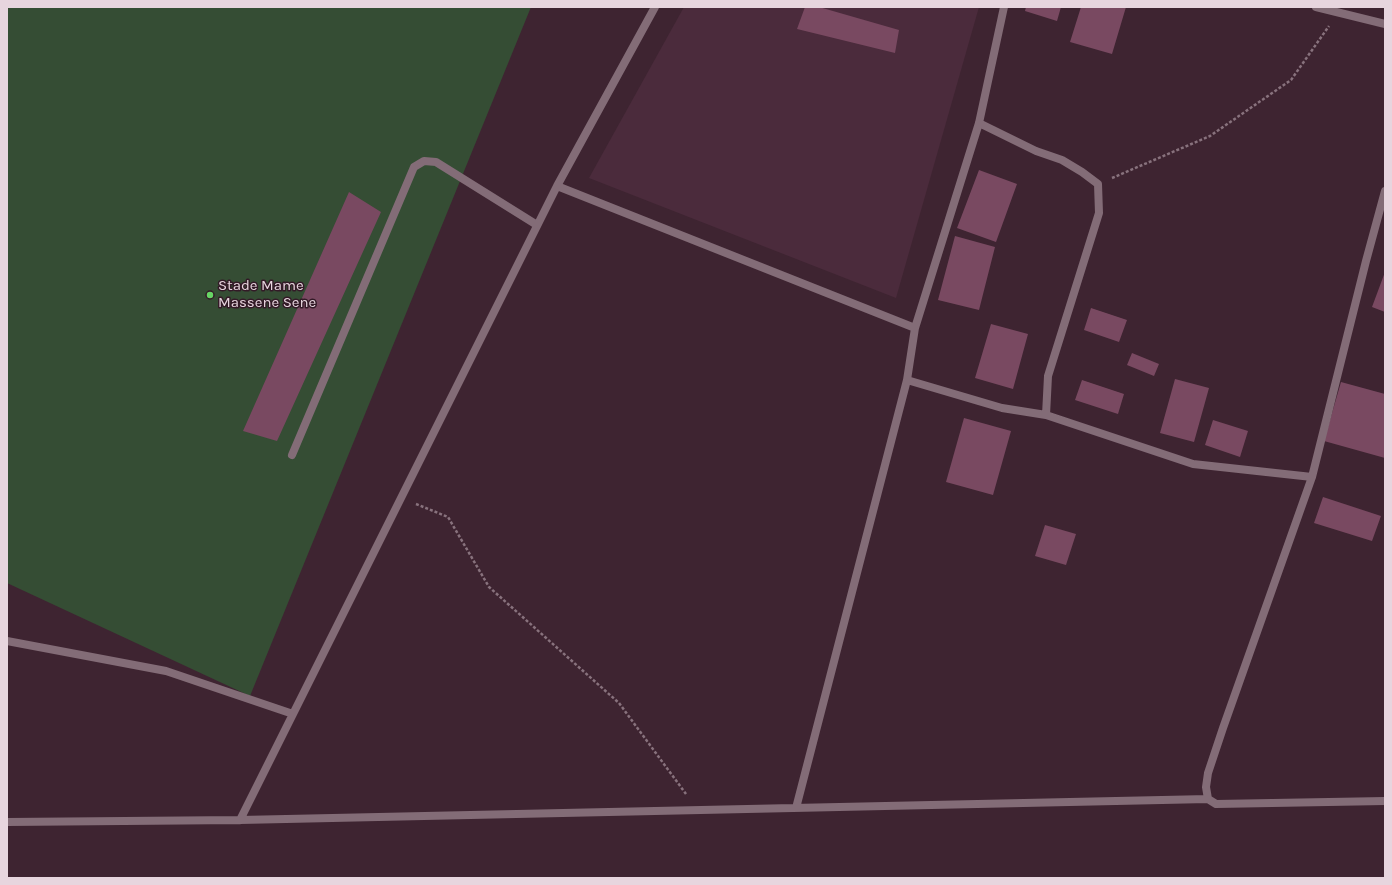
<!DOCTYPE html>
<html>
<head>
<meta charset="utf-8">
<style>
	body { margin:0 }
	#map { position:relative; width:1392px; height:885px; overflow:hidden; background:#3e2431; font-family:Karla,sans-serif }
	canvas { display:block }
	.frame { position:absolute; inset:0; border:8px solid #e7d5de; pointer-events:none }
</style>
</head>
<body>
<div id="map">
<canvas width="1392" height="885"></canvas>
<div class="frame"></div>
</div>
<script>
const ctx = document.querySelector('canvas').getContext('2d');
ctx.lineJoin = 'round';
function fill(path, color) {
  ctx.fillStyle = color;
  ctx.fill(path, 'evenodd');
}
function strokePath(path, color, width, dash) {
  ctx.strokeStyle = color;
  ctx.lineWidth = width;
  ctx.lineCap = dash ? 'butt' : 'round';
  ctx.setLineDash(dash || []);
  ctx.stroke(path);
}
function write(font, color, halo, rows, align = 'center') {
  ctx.font = font + ' Karla,sans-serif';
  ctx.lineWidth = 3;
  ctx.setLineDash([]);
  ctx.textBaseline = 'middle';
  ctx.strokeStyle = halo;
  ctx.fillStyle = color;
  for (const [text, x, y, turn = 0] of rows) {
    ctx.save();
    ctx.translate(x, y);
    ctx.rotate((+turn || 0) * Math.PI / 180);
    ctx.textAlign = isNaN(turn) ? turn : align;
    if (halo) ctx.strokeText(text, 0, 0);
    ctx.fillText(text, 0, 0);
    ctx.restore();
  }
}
fill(new Path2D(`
	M684,7H979L896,298L589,178Z`), '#4b2b3c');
fill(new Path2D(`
	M7,7H531L250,696L7,583Z`), '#354d34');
fill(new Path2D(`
	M805,7H819L899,30L895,53L797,29Z
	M1026,7H1061L1057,21L1025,11Z
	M1081,7H1126L1112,54L1070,42Z
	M979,170L1017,184L996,242L957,228Z
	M349,192L381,212L277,441L243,431Z
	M955,236L995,247L979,310L938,300Z
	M1385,272V312L1372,307Z
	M1091,308L1127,320L1119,342L1084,330Z
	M991,324L1028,334L1013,389L975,378Z
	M1132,353L1159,364L1154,376L1127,365Z
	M1175,379L1209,388L1194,442L1160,433Z
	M1082,380L1124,394L1118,414L1075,400Z
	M1341,382L1385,394V458L1324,441Z
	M964,418L1011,431L993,495L946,482Z
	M1213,420L1248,431L1240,457L1205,445Z
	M1323,497L1381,516L1372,541L1314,523Z
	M1045,525L1076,534L1066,565L1035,556Z`), '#794961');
strokePath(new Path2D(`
	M1112,178L1210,136L1291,80L1329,26
	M416,504L448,517L489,587L619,703L686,794`), '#88727d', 2.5, [3, 2]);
strokePath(new Path2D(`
	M292,455L414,167L424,161L436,162L537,225`), '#836c77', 8);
strokePath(new Path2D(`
	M1004,7L979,123L915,328L907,380L1002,408L1046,415
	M1316,7L1385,24
	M979,123L1036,151L1062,160L1082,172L1098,184L1099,213L1048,376L1046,415L1193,464L1312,477
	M557,186L915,328
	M7,641L166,671L293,714
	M1208,799L1206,787L1208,773L1223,728L1312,477L1366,261L1385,191
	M796,808L907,380
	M240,820L557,186L655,7
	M7,822L240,820L1208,799L1216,804L1385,801`), '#836c77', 8);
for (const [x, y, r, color] of [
	[210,295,4,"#67d465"]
]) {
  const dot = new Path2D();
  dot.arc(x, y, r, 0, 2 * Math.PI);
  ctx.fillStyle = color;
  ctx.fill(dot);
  strokePath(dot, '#331a27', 1.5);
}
write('15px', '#e7d5de', '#331a27', [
	["Stade Mame",218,286],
	["Massene Sene",218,303]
], 'left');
</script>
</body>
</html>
